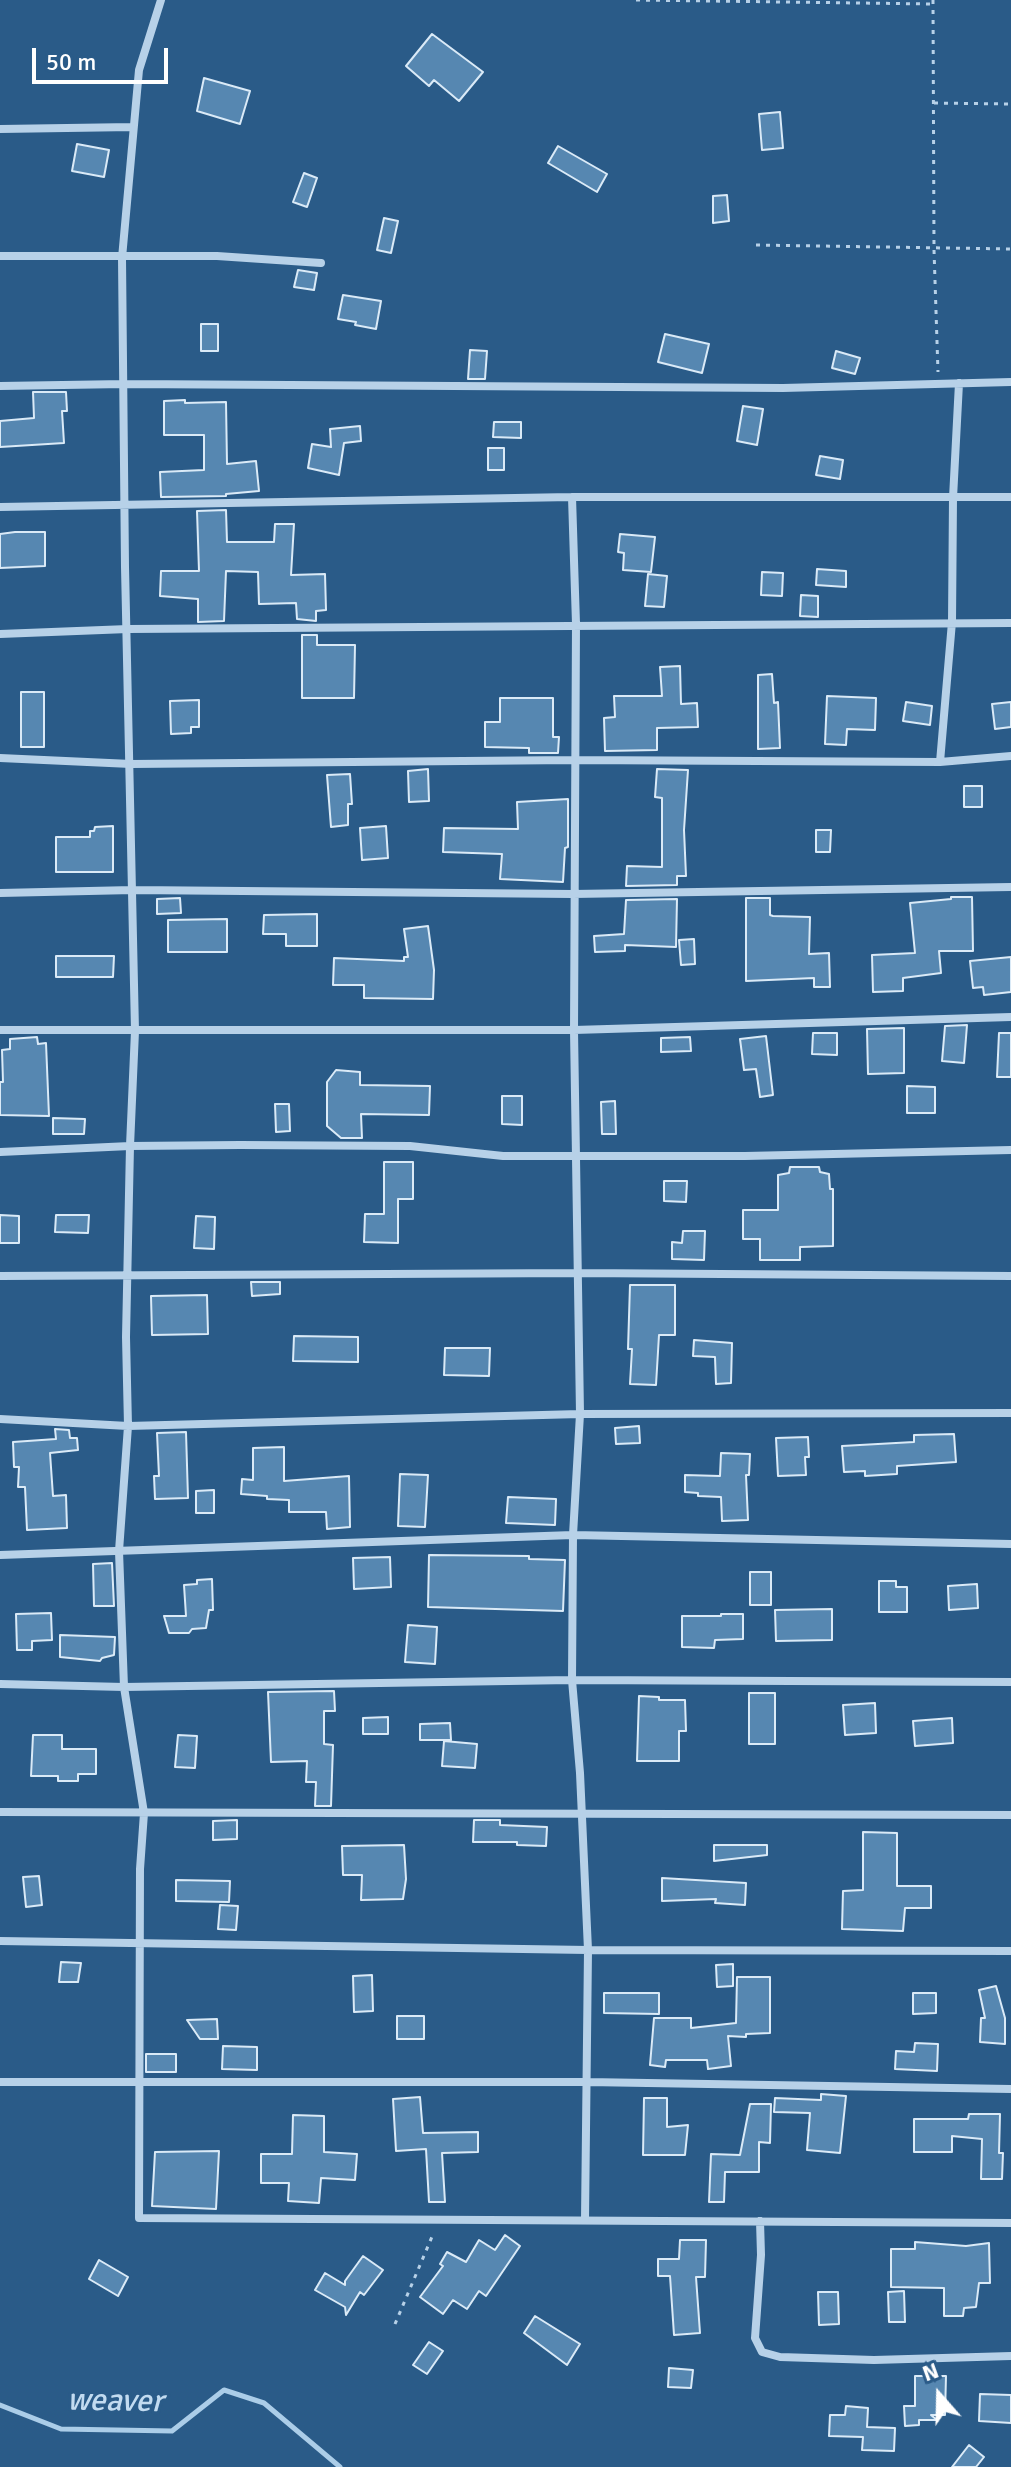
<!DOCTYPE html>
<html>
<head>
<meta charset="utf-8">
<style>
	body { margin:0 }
	#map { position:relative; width:1011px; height:2467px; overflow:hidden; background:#2a5b88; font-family:Signika,sans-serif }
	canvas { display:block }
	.north { position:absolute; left:899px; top:2355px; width:80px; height:80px; -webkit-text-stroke:6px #2a5b88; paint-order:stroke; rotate:340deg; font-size:22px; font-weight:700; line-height:32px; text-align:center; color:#fff }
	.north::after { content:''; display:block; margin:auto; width:28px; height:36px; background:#fff; clip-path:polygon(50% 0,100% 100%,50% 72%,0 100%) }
	.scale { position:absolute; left:32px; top:48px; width:136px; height:36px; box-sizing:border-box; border:4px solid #fff; border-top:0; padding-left:10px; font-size:24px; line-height:28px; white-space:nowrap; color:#fff; -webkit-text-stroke:6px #2a5b88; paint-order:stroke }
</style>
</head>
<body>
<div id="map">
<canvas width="1011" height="2467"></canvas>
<div class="north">N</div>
<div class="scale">50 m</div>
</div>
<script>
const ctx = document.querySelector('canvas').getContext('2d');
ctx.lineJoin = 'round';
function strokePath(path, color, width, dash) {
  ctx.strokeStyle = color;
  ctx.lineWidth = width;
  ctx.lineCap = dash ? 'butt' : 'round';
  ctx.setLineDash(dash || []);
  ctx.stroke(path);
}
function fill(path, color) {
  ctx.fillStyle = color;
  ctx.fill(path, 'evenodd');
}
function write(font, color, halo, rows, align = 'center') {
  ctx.font = font + ' Signika,sans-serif';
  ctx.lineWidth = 6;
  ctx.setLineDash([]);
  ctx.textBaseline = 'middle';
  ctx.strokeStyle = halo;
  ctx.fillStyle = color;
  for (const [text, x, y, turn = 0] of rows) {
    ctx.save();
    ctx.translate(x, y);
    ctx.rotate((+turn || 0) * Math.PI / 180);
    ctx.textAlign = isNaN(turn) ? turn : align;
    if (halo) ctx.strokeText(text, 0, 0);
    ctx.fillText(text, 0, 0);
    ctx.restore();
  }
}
strokePath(new Path2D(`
	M0,2405L61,2429L172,2431L224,2390L264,2403L340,2467`), '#abcde8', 5);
const building = new Path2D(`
	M432,34L483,72L459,101L434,80L429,86L406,66Z
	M204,78L250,91L240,124L197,111Z
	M780,112L783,148L762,150L759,114Z
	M77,144L109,150L104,177L72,171Z
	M558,146L607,174L597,192L548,163Z
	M304,173L317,178L307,207L293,202Z
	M727,195L729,221L713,223V196Z
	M384,218L398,221L391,253L377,250Z
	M298,270L317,273L314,290L294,287Z
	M343,295L381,301L376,329L355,325L356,322L338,319Z
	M201,324H218V351H201Z
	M665,334L709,344L702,373L658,362Z
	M470,350L487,351L485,379H468Z
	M836,351L860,358L855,374L832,368Z
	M33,392H66L67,411H62L64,443L0,447V421L34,418Z
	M185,400V403L226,402L227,464L256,461L259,491L226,494V496L161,497L160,472L204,470V435H164V401Z
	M743,406L763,409L757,445L737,441Z
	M494,422H521V438L493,437Z
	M360,426L361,441L344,443L339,475L308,468L312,444L331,447L330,429Z
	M488,448H504V470H488Z
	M820,456L843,460L840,479L816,475Z
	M226,510L227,542H274L275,524H294L291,575L325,574L326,610L316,611V621L297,619L296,603L259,604L258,572L226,571L224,621L198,622V599L160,596L161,571H199L197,511Z
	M15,532H45V566L0,568V534Z
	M620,534L655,537L651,572L623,570L624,553L618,552Z
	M817,569L846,571V587L816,585Z
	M762,572L783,573L782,596L761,595Z
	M648,574L667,576L664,607L645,606Z
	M801,595L818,596V617L800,616Z
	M302,635H317V645H355L354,698H302Z
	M680,666L681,704L697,703L698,727L657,728V750L605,751L604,718L615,717L614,696H662L660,667Z
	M772,674L774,703L778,702L780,748L758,749V675Z
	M21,692H44V747H21Z
	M827,696L876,698L875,730L847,729L846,745L825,744Z
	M500,698H553V737H559L558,753H529V748L485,747V722H500Z
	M199,700V727H191V733L171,734L170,701Z
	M906,702L932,706L930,725L903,721Z
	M1011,702V727L995,729L992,704Z
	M428,769L429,801L409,802L408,771Z
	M657,769L688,770L684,830L686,876H677V885L626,886L627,866L662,867V798L655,797Z
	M350,774L352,804H348V825L331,827L327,775Z
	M964,786H982V807H964Z
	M568,799V847L565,848L563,882L500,879L502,854L443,852L444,828L518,829L517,802Z
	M113,826V872H56V837H90V831H94L95,827Z
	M386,826L388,858L362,860L360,828Z
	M816,830H831L830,852H816Z
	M951,897H972L973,951H939L941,973L903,978V991L873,992L872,955L915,953L910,903L951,899Z
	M180,898L181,913L157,914V899Z
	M746,898H770V915L773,916L810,917L809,954L829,953L830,987H814V978L746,981Z
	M677,899L676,947L625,945V951L595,952L594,936L624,934L626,900Z
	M317,914V946H286V934H263L264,915Z
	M227,919V952H168V920Z
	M428,926L434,970L433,999L364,998V985H333L334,958L404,961V957H408L404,929Z
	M694,939L695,964L681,965L679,940Z
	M56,956H114L113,977H56Z
	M1011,957V992L984,995L983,987L973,988L970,961Z
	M967,1025L964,1063L942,1061L945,1026Z
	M904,1028V1073L868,1074L867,1029Z
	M813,1033H837V1055L812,1054Z
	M999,1033H1011V1077H997Z
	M766,1036L773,1095L760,1097L756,1069L744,1070L740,1039Z
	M37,1037L38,1044L46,1043L49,1116L0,1115V1082H3L2,1050L10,1049V1039Z
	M690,1037L691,1051L661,1052V1038Z
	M336,1070L360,1072V1085L430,1086L429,1115L361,1114L362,1138H341L327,1126V1082Z
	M907,1086L935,1087V1113H907Z
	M502,1096H522V1125L502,1124Z
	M615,1101L616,1134H602L601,1102Z
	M275,1104H289L290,1131L276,1132Z
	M53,1118L85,1119L84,1134H53Z
	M384,1162H413V1199H398V1243L364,1242L365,1214H384Z
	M790,1167H819L820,1172L829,1174L830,1189H833V1246L800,1247V1260H760V1239H743V1210H778V1175L789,1173Z
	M664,1181H687L686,1202L664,1201Z
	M0,1215L19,1216V1243H0Z
	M56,1215H89L88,1233L55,1232Z
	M196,1216L215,1217L214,1249L194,1248Z
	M683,1231H705L704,1260L672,1259V1242L682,1243Z
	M251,1282H280V1294L252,1296Z
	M630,1285H675V1335H659L656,1385L630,1384L632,1349H628Z
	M207,1295L208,1334L152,1335L151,1296Z
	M294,1336L358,1337V1362L293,1361Z
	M694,1340L732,1343L731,1383L716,1384L715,1357L693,1356Z
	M445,1348H490L489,1376L444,1375Z
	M639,1426L640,1443L616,1444L615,1428Z
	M55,1429L69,1430L70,1438H77L78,1450L50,1453L53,1496L66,1495L67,1528L27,1530L25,1487H18L19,1467H14L13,1442L56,1439Z
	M186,1432L188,1498L155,1499L154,1476H159L157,1433Z
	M954,1434L956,1462L897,1466V1474L865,1476V1471L844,1472L842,1446L914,1442V1435Z
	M808,1437L809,1457H805L806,1475L778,1476L776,1438Z
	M284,1447V1481L349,1476L350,1527L327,1529L326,1512H289V1500L267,1499V1496L241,1494L242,1479L253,1480V1448Z
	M721,1453L750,1454L749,1475H746L748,1520L722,1521L721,1497L698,1496V1493L685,1492V1475L720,1476Z
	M400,1474L428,1475L425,1527L398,1526Z
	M214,1490V1513H196V1491Z
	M508,1497L556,1499L555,1525L506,1523Z
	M429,1555L529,1556V1559L565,1560L563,1611L428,1607Z
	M390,1557L391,1587L354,1589L353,1558Z
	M112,1563L114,1606H94L93,1564Z
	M750,1572H771V1605H750Z
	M212,1579L213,1610H209L206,1628L192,1629L189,1633H169L164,1616H186L184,1585L197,1584V1580Z
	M879,1581H896V1587H907V1612H879Z
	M977,1584L978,1608L949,1610L948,1586Z
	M832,1609V1640L776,1641L775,1610Z
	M51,1613L52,1640L32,1641V1650H17L16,1614Z
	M721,1614H743V1639L715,1640L714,1648L682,1647V1616H721Z
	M408,1625L437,1627L435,1664L405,1662Z
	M60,1635L115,1637L114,1655L102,1658L100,1661L60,1657Z
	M334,1691L335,1711H324V1744L333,1745L331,1806H315L316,1782H306L307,1761L271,1762L268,1692Z
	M749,1693H775V1744H749Z
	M639,1696L659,1697V1700H685L686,1731H679V1761H637Z
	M875,1703L876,1733L845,1735L843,1705Z
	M388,1717V1734H363V1718Z
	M952,1718L953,1743L915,1746L913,1721Z
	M450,1723L451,1740H420V1724Z
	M33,1735H62V1749H96V1774H78V1781H58V1776H31Z
	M178,1735L197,1736L195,1768L175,1767Z
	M444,1741L477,1744L475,1768L442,1766Z
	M237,1820V1839L213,1840V1821Z
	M474,1820H500V1825L547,1827L546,1846L517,1845V1842H473Z
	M863,1832L897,1833V1886H931V1908H905L903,1931L842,1929L843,1891L863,1890Z
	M404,1845L406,1879L403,1899L361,1900L362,1875H343L342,1846Z
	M714,1845H767V1855L714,1861Z
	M39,1876L42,1905L26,1907L23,1877Z
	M662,1878L746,1883L745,1905L715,1903L716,1899L662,1901Z
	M176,1880L230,1881L229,1902L176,1901Z
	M220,1905L238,1906L236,1930L218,1929Z
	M61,1962L81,1963L78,1982H59Z
	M733,1964V1986L717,1987L716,1965Z
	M372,1975L373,2011L354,2012L353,1976Z
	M737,1977H770V2033L746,2034V2037L728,2036L731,2066L708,2069L707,2060H666L665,2067L650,2065L654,2018H691V2028L736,2023Z
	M996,1986L1005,2018V2044L980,2042L981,2018H985L979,1990Z
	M604,1993H659V2014L604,2013Z
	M913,1993H936V2013L913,2014Z
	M397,2016H424V2039H397Z
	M217,2019L218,2039H200L187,2020Z
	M915,2043L938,2044L937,2071L895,2069L896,2051L914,2052Z
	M223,2046L257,2047V2070L222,2069Z
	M146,2054H176V2072H146Z
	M821,2094L846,2096L840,2153L807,2150L810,2113L774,2112L775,2098L821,2100Z
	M420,2097L423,2133L478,2132V2152L442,2153L445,2202H429L426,2149L396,2151L393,2099Z
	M644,2098H667V2127L688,2125L685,2155H643Z
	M750,2104H771L770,2143L759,2142V2172H725L724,2202H709L711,2154L740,2155Z
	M969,2114H1000L999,2153H1003L1002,2179H981L982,2139L952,2136V2152H914V2119H968Z
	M293,2115L324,2116V2152L357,2154L355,2180L321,2178L319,2203L288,2201L289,2183H261V2154H292Z
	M219,2151L216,2209L152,2206L155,2152Z
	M505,2235L520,2246L486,2296L479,2291L467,2309L453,2300L443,2314L420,2297L443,2266L440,2264L447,2252L466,2262L479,2240L495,2250Z
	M680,2240H706L705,2277H696L700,2333L674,2335L670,2276H658V2259H679Z
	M915,2242L966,2246L989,2243L990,2283H979L976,2307L964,2308L963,2316H944V2288L891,2287V2249H915Z
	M363,2256L383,2270L364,2295L360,2292L346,2315L345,2307L315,2290L325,2273L345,2285V2281Z
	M99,2260L128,2277L118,2296L89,2279Z
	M904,2291L905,2322H889L888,2292Z
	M818,2292H838L839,2324L819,2325Z
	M535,2316L580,2344L567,2365L524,2333Z
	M429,2342L443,2351L427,2374L413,2365Z
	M669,2368L693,2370L691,2388L668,2387Z
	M915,2376H946L945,2415H931L937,2420H919V2425L905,2426L904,2406H915Z
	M980,2394L1011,2395V2423L979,2421Z
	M846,2406L868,2408L867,2427L895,2428L894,2451L862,2450L863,2437L829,2436L830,2415H845Z
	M969,2445L984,2457L976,2467H952Z`);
fill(building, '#5687b1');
strokePath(building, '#daeaf7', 2);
strokePath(new Path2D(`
	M636,0L933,4
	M933,0L934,250L938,372
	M934,103L1011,104
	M756,245L1011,249
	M395,2324L434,2232`), '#b7d1e8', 3, [4, 6]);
strokePath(new Path2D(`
	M161,0L139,70L122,258L125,567L135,1031L130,1146L126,1337L128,1426L119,1551L124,1687L144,1813L140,1869L139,2218L1011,2223
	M0,129L133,127
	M0,256H217L321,263
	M0,386L125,384L783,388L1011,382
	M572,497L576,624L574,1030L580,1414L573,1535L572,1680L580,1773L588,1950L585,2219
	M0,507L572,497H1011
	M0,634L128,629L1011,623
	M0,758L131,764L574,760L940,762L1011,756
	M940,762L952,622L953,498L959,383
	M0,893L133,890L573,894L1011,887
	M0,1030H574L1011,1017
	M0,1152L130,1146L240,1145L410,1146L503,1156H745L1011,1150
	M0,1276L578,1273L1011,1276
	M0,1419L128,1426L580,1414L1011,1413
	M0,1555L573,1535L1011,1544
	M0,1684L124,1687L572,1680L1011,1682
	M0,1812L1011,1815
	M0,1941L588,1950L1011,1951
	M0,2082H587L1011,2089
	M760,2221L761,2255L755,2338L762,2352L780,2357L874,2360L1011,2356`), '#b7d1e8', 8);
write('italic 32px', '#c2dbf0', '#2a5b88', [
	["weaver",115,2402,1]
]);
</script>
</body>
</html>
